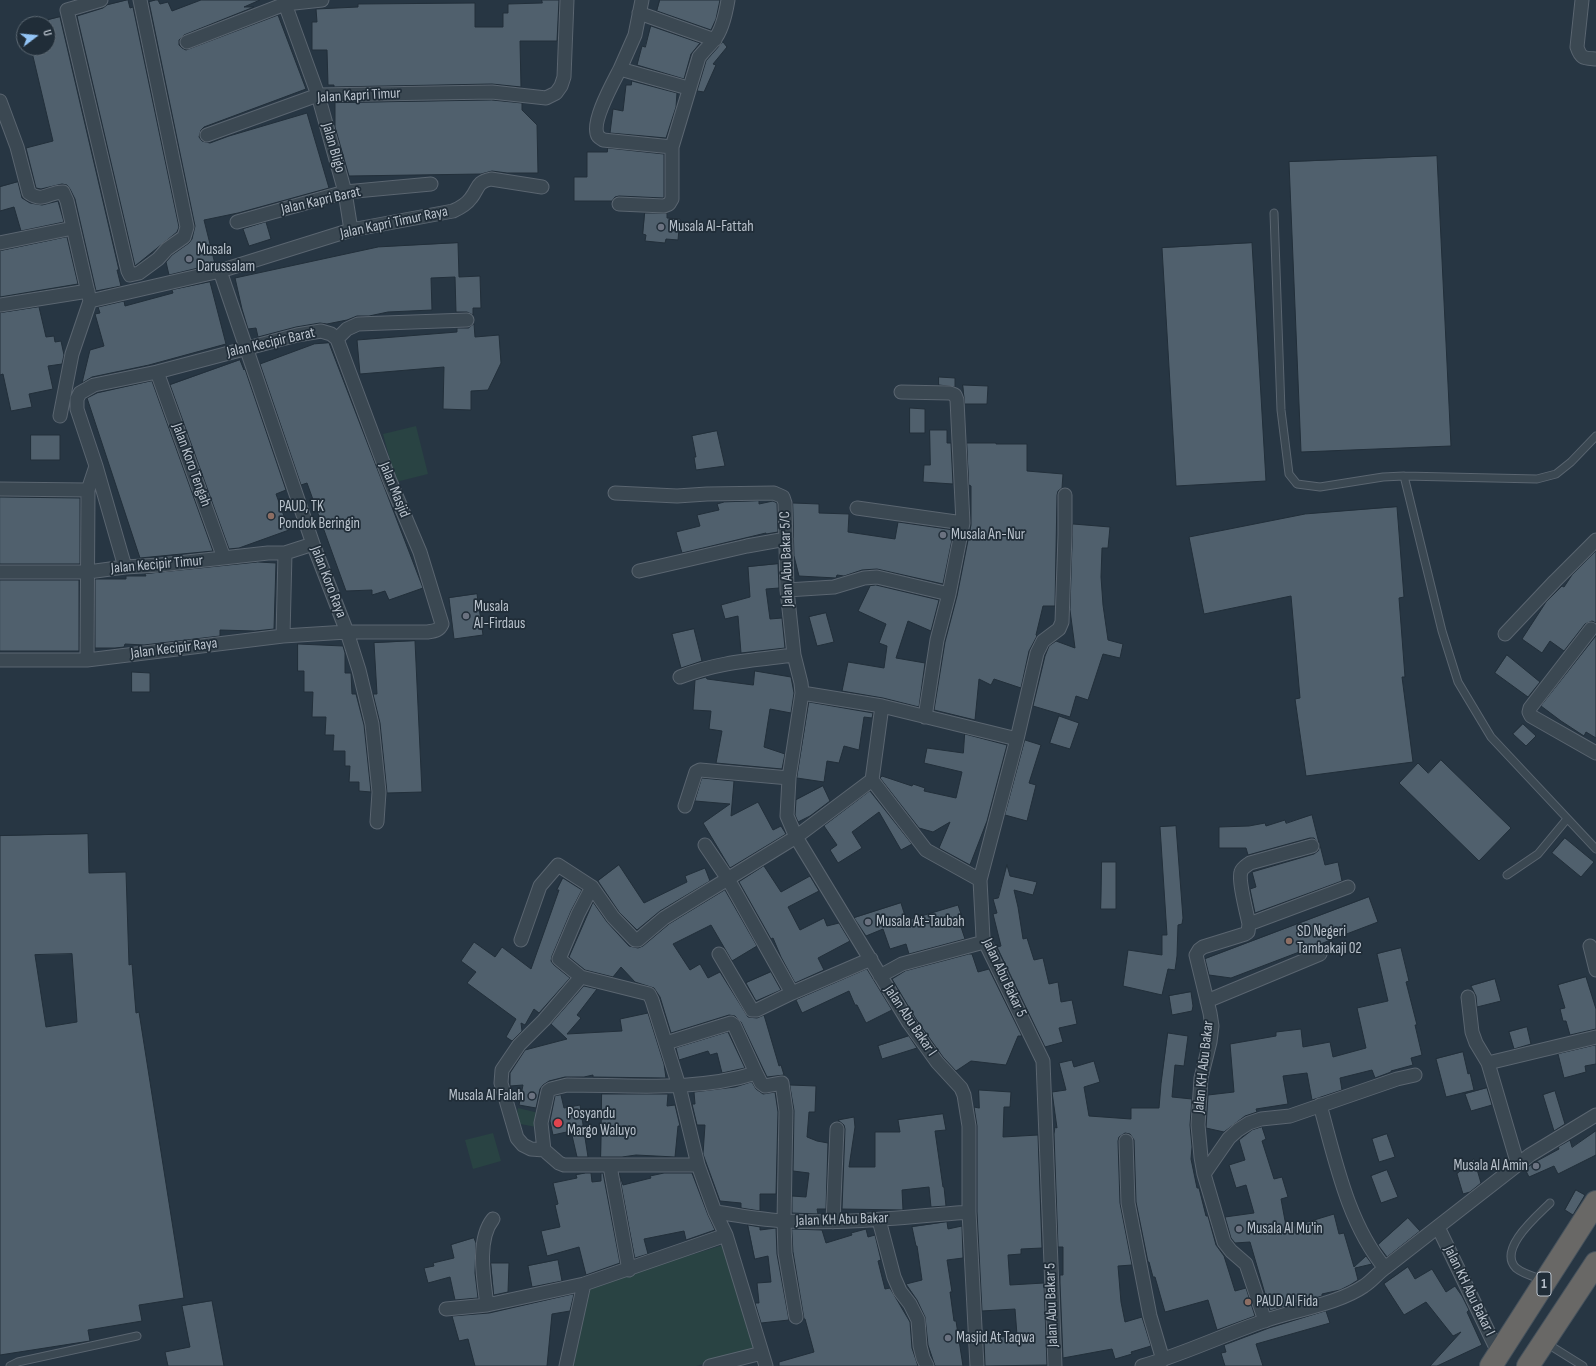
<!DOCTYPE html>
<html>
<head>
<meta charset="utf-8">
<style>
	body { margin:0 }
	#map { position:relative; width:1596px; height:1366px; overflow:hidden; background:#273643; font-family:"Sofia Sans Condensed",sans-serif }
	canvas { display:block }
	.north { position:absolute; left:16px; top:16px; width:40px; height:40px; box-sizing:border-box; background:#202d38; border:1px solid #5d6973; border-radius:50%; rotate:74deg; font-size:11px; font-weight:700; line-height:16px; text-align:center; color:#b9c2cc }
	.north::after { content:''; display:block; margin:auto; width:14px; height:18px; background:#93c5f7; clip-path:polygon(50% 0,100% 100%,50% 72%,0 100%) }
</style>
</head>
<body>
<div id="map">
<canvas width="1596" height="1366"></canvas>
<div class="north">U</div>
</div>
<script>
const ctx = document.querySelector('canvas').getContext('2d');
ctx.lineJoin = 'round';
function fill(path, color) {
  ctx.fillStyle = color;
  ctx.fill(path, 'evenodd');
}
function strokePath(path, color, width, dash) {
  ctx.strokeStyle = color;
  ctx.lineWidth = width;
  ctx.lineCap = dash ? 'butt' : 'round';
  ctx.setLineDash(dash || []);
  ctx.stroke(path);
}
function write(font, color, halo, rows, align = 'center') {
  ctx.font = font + ' "Sofia Sans Condensed",sans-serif';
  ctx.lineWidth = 3.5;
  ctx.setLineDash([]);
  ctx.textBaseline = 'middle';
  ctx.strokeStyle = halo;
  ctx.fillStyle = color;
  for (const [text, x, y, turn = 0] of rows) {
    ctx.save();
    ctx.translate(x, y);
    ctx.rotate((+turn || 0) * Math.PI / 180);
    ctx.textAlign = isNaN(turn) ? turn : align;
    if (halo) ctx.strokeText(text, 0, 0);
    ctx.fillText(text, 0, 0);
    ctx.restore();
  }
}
fill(new Path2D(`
	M416,426L428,474L396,482L383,434Z
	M518,1108L539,1113L536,1127L515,1123Z
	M493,1133L501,1161L473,1169L465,1140Z
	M723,1245L757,1350L696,1366H569L591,1286Z`), '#294343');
const building = new Path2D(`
	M128,0L130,8L133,7L179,227L177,232L135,266L77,16L103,8L107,5Z
	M156,0H158L160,4L168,2L172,11L201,0H260L244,7H254L184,35L179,40V45L182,48L186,50L278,15L306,89L204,127L201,130L199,137L202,141L210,143L229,136L307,113L329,188L238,213L204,220L215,264L169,275L166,262L172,255L189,243L192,239L195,226L149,2Z
	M542,0H559L557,41H520L521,87L492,84L334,87V85H328L327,50H312V22H317L316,9L358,7V4L475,3V27H503V13H508V4L542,3Z
	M660,0H720L716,19L711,30L657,11Z
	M60,17L119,270H117L121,286L96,291L75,199L70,189L67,185L62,184L41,189L36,188L26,148L53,141L31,48H48V20Z
	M651,26L700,43L691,54L684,79L637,65L642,46L645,47Z
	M723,42L727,47L713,64L716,65L704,92L697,91L706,61Z
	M632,81L677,93L676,107L666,138L610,133L613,109L623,111L626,85H631Z
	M492,100L522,103V110L537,125L538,173H507L492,171L481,174L349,176L335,127V103Z
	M608,148L664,154V198L619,196L615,197L612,201H574V177H587V152H607Z
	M1437,156L1451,446L1301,452L1289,162Z
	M18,182L22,198L30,203L42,205L58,201L64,222L21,231L14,207L0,211V187Z
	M645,213H667V218L680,219L678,240L666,239L665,243L645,241L646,235L643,234Z
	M266,222L271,239L249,246L243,229Z
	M67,237L78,284L0,297V251Z
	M458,243L459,277L480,276L481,308H473V315L467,312H456L455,277L431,278L432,310L388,312L369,316H357L347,320L327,324L320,323L296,327L258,337L256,328L248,329L242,309L235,278L378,247Z
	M1252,243L1266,481L1176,486L1162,248Z
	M210,282L226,344L149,365L92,377L82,383L90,350L104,346L95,314L100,313L98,307L124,301L125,306L173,293L172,290Z
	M39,307L46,337L54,336L55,342L61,341L64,355L62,364L48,366L53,389L29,394L32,407L11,411L3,374L0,375V313Z
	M474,324L475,337L499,335L501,363L488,390L471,391V410L443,409L444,367L360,374L357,340L457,332V328H468Z
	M329,343L423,588L389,600L385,591L372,595V590L346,591L307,483L301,485L260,364L314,344Z
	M240,360L244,370L245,369L286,490L276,494L289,530L239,548L229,549L170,385Z
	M939,377L955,378V387L939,385Z
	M152,381L213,551L140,558L87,398L97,393Z
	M963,385L988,386L987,404H965Z
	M910,408L925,409V433H910Z
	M930,430H947V443H951L953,484L923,482L924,465H930Z
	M717,431L725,466L696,470L694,457H696L692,436Z
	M31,435H60V460H31Z
	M967,443H996V444H1027V471L1063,474L1062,488L1058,491L1057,495L1055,606H1043L1036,635L1037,636L1029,651L1021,688L994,679L991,685L979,679L975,720L934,710L945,642L957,596L971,525V486L969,485Z
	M0,497L80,498V564H0Z
	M759,501V504L773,501L777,503L778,532L766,534V533L682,553L676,532L700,526L697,515L719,510L717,504L724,502Z
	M793,503L819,504V513L849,514L848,532L895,539L898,522L954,530L943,584L877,569L862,570L844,576L837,575L836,578L799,576L794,556Z
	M1397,507L1404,597L1399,598L1405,677H1402L1413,762L1306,776L1295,699L1300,698L1291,596L1204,614L1189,537L1305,514Z
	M1073,524L1110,527L1108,548H1102L1101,577L1103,605L1108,640L1123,644L1120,658L1103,654L1088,700L1076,696L1070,717L1033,706L1045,656L1049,646L1056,641L1075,648L1070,610Z
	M1596,551V623L1592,621L1585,624L1564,651L1550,641L1542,653L1522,639L1546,602L1562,586L1564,587L1572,575Z
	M258,562L276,563L274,629L255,631L220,630V636L144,645L125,644L124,647L115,648H95V579H126V576H146L145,574Z
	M778,564L779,588L766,589L770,619L782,618L785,648L741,653L738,616L725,619L721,605L750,597L748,567Z
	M0,580H79V651H0Z
	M876,585L939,600L931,631L908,621L896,658L925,663L919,707L883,698L842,691L848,662L884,668L887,646L879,643L886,624L858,611L870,586Z
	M477,594L483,635L454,639L449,598Z
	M826,613L834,642L817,646L809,617Z
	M694,629L702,661L681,668L672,634Z
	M1596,636V738L1586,732L1584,736L1561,721L1541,706Z
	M415,641L422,792L387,793L380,723L373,694H377L374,643Z
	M298,644L343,646L345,653V673H351L352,694H356L364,725L371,792L359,791V782H349L350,766H345V751H333L334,735H325L326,717H312L313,692H304V671H298Z
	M1507,655L1540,682L1528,697L1495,673Z
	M755,671L791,677L794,693L791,713L770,709L764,747L785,754L782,769L716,763L722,731L709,729L711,711L693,710L695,680L706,677L707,679L753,685Z
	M132,672L150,673V692H132Z
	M809,702L873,713L872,718L864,717L859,750L844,746L839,763L827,761L824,782L797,778Z
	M1059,716L1079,723L1070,749L1050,743Z
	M1523,724L1536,736L1526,746L1513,734Z
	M965,734L1007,745L987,821L970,865L939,848L950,822L933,832L919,828L880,778L882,776L912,786L913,784L925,788L924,791L956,798L962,772L924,763L927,748L963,753Z
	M1025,740L1041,745L1029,783L1036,785L1027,821L1005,815Z
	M1441,760L1511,828L1479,861L1399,783L1418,763L1428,773Z
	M702,778L734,781L731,816L758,802L773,830L781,826L786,834L730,868L703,823L730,804L695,801Z
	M823,786L830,801L810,816L798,822L795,815L796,800Z
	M870,791L912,844L901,850L879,812L852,832L862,848L838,863L830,850L837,845L824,826Z
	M1312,815L1319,843L1314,838H1310L1248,855L1246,848H1219V827L1249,826L1265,823L1266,826L1285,820L1286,823Z
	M1176,826L1183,918L1182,924L1178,925L1177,956L1175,970L1168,969L1162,995L1123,986L1128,950L1162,955V935H1167L1160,827Z
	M88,834L89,873L126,872L129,965L132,964L136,1013L139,1012L184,1298L139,1305L142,1321L88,1330L90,1341L0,1355V836ZM72,954L77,1022L46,1027L35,955Z
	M1565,838L1594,862L1581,877L1552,853Z
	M1320,845L1325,865L1338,862L1342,881L1255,913L1250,889L1256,887L1252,872L1314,854L1318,851Z
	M1102,862H1116V909H1101Z
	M619,865L644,903L687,882L685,876L705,868L710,881L660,911L637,930L619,912L598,881Z
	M1007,865L1010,876L1037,882L1033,895L1014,890L1018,907L1023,939L1027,938L1034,960L1043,958L1049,984L1058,982L1061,1002L1072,1000L1077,1024L1059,1028L1063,1042L1045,1047L997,947L1001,946L993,914L997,913L993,899L998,898Z
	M764,866L781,892L810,876L819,891L788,907L800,930L824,918L827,926L839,923L850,941L818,958L824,970L795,983L781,957L773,938L771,939L739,882Z
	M563,878L582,890L571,911L552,956L551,961L554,965L570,978L539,1013L534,1009L525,1025L521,1023L522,1031L512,1041L506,1037L516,1019L467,983L476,972L461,961L474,942L495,957L502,947L531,969L559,890H557Z
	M725,890L757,946L732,961L711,925L673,944L690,970L700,964L708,978L720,972L748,1017L757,1018L764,1015L779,1066L781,1065L784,1075L767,1077L741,1022L735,1016L729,1015L671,1033L660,997L654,988L635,982L621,967L613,977L585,970L569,957L593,902L607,922L629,946L638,948L643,946L669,924Z
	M1369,897L1378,922L1231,978L1209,975L1205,959Z
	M901,903L905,916H907L908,920L958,905L963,920L959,921L965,939L909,954L906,944L890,949L883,929L866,936L854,918Z
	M1401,948L1409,981L1406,982L1417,1025H1415L1422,1055L1411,1058L1413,1065L1391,1071V1072L1375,1078L1372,1070L1340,1078L1342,1090L1312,1100L1307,1073L1283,1076L1288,1104L1256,1109L1257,1112L1245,1116L1224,1132L1206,1128L1208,1095L1234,1092L1230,1044L1276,1036V1032L1301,1029L1303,1047L1330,1042L1333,1057L1366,1048L1357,1008L1388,1001L1377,954Z
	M969,954H972L978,972L989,969L1022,1036H1018L1006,1065L971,1061L956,1071L943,1057L916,1019L892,979L905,971Z
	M867,969L892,1010L866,1023L857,1005H855L849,991L802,1013L796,1000Z
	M771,972L781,990L756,1001L746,983Z
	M1586,977L1596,1009V1029L1570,1035L1566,1021H1563L1560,1009L1565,1008L1558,985Z
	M1495,979L1501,1001L1477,1007L1476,996L1471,986Z
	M584,986L597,989L577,1015L581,1018L567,1034L622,1031L620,1019L648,1013L664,1064L666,1078L593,1077V1075L584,1077H565L549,1081L543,1085L540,1089L536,1108L519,1105L523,1085L510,1086V1073L525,1050L567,1039L551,1024Z
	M1191,992L1193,1006L1192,1011L1172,1015L1169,996Z
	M1527,1027L1531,1044L1514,1049L1509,1032Z
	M728,1032L745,1068L722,1073L717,1053L710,1055L708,1051L679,1060L676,1048Z
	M1168,1033L1188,1036L1184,1066L1175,1065L1172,1097L1192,1099L1190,1125L1192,1147L1191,1159L1197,1188H1199L1206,1216H1208L1216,1245L1224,1256L1235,1291L1246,1288L1255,1316L1217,1330L1208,1300L1165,1312L1155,1277H1153L1149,1262H1148L1136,1202L1134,1140L1130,1134L1125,1133L1119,1137L1118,1141L1120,1203L1132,1265L1118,1266L1121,1302L1125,1322L1142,1317L1151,1346L1131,1352L1132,1354L1115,1359L1112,1349L1063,1358L1060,1283V1275H1063V1247H1058L1054,1134L1055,1127L1057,1128L1052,1092L1066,1090L1059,1063L1072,1060L1074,1067L1094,1061L1100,1082L1084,1087L1089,1116L1131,1119V1108H1159L1161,1084Z
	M909,1036L917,1048L882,1059L878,1046Z
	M1596,1045V1064L1585,1066L1586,1072L1564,1078L1558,1054Z
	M1463,1052L1468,1074L1470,1073L1474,1090L1446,1097L1436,1059Z
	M752,1082L756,1089L763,1094L775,1092L778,1112L776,1194H760V1211L741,1208V1203L720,1201L703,1154L705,1125H697L692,1104H695L694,1092L735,1087Z
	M790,1085L816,1086L815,1112H809L807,1137L817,1141L828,1143L826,1209H817L818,1214L792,1213V1196L806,1197L809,1173L793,1171L794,1111Z
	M1487,1088L1492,1105L1471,1111L1465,1094Z
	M979,1090L1011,1092L1010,1107H1004L1003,1137L1038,1135L1042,1248L1021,1249V1254L1008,1255L1010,1285L1044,1283L1047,1365L985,1366L984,1339L1017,1335L1015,1309L982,1311L977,1212V1126L974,1107L979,1108Z
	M1555,1091L1565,1124L1554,1131L1543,1095Z
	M602,1094H668L667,1106L675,1105L680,1126H678L675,1157L636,1155L622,1157H601Z
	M561,1095L564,1108L580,1105L588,1157H577L571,1131L553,1135L550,1121L555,1096Z
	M943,1114L946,1130L935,1131L943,1187H944L946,1206L931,1207L929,1187L902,1190L903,1210L842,1209L845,1129L844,1125L838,1120L854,1117L855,1127L849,1167H875V1132H900L898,1120Z
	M1262,1127L1266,1139L1262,1141L1274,1179L1282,1177L1288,1197L1281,1199L1286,1226L1290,1225L1291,1227L1334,1214L1339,1234L1344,1233L1354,1267L1366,1256L1372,1264L1355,1268L1358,1280L1350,1285L1340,1290L1322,1294V1296L1270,1311L1250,1242L1235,1243L1231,1238L1225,1217L1254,1213L1246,1185L1236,1188L1229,1165L1245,1160L1239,1140L1252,1130Z
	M1596,1131V1155L1558,1174L1554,1166L1529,1177L1525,1169L1535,1162L1559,1149L1558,1147L1570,1140L1572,1147Z
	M1387,1134L1395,1157L1379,1162L1372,1139Z
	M1474,1159L1481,1183L1470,1192L1463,1194L1457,1174Z
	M1387,1170L1398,1197L1381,1203L1371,1176Z
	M586,1173H591L592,1182L601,1181V1173H603L620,1263L586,1275L579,1247L547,1256L541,1231L560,1227L555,1205L558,1204L553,1183L577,1178L576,1175Z
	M619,1173L623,1185L651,1178L650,1176L664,1173H692L708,1215L715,1230L686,1240L684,1231L644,1239L648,1254L635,1258Z
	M1576,1190L1585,1195L1573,1215L1565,1210Z
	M1408,1218L1420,1231L1387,1257L1378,1245Z
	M947,1222L948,1229L962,1226L963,1258L947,1260L952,1292H950L954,1321H956L963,1366H935L928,1345L925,1317L917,1300L906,1284L922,1280L917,1246H916L912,1227Z
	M748,1225L760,1227V1230L776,1228L777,1254L789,1320L761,1323L755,1303H759L757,1283L771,1282L768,1256L755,1259Z
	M792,1229L822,1230L826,1243L852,1235L851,1233L866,1229L868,1237L875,1235L881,1260L878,1261L885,1289L890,1288L910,1322L912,1348L918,1366H779V1362L814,1352L805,1319H804L793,1252Z
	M474,1238L476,1243L475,1273L478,1298L455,1300L450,1277L428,1283L424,1268L434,1266L433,1263L454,1258L451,1245Z
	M558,1260L562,1281L532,1287L528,1266Z
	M491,1263H509L508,1292L494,1295Z
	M1408,1267L1415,1279L1432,1269L1446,1292L1455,1286L1462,1296L1469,1310L1467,1312L1482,1345L1437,1366H1430L1461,1332L1453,1336L1426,1302L1404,1315L1384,1284Z
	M574,1294L570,1311L552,1314L547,1366H475L468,1339L459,1341L452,1316L489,1313Z
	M212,1301L224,1366H168L165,1352L190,1347L182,1306Z
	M1326,1311L1330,1323L1256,1344L1263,1366H1225L1221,1353L1226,1352L1224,1345L1269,1328Z`);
fill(building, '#50606d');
strokePath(building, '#222f3a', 1);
const service = new Path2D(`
	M1274,213L1281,410L1289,474L1297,484L1320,487L1383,477L1404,476L1442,631L1458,682L1491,737L1596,849
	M1404,476L1537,479L1556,474L1571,462L1596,436
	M1507,875L1538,854L1567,819
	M1544,1280C1535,1277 1523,1274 1516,1268C1497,1249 1538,1215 1550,1203
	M1546,1343L1583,1366
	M10,1366L18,1362L137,1336`);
const minor = new Path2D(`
	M101,0L67,10L128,271L130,275L139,273L158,259L167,249L184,237L187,227L140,0
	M285,0V4L318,95L345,192L351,230
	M642,0L635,35L620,69L688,88
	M1582,0L1577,47C1581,59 1584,58 1596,59
	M639,13L715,40
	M187,42L285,4L322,0
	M620,69C614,81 590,123 598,136C598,137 602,139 603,140L672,147
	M0,101L17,147L29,193C43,203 48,192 63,192L67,201L90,301L72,354L60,416
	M207,135L318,95L492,92L546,98L556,93L561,86L564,77L567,0
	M619,204L664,206L669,204L672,199V147L699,57C704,51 709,46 714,40C722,31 726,12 728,0
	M237,222L345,192L431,184
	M0,243L73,228
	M90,301L220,271
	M0,305L88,291
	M157,372L224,558
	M901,392L950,393L955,395L957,400L963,523L949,594L937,640L925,717
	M0,489L88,490
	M615,493L677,496L707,494L774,493L783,497L785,503L787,590L794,655L801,683L802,693L789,778L787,816L796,837L909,1023L937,1062L961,1088L964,1095L969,1126V1212L977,1366
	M857,508L963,523
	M125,567L96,466L77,409V399L80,393L94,385L157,372L297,335L321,331L331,334L337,339L347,329L358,324L467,320
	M639,571L747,546L786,539
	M0,572H88L125,567L160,565L268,553H285L313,544
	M787,590L834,587L864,578L877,577L949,594
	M1591,629L1530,708L1529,712L1531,716L1596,753
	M1505,634L1555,581L1596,540
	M283,636L285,553
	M0,660H87L283,636L347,632H427C434,631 439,631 442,624L420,552L390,481L337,339
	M87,660L88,490L96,466
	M680,677C717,662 755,660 794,655
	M802,693L882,706L1017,739L980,880L983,938L1043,1061L1055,1366
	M1017,739L1037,653L1043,641L1059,629L1062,622L1065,535V495
	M872,780L926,850L980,880
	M685,806L696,772L700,770L789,778
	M377,822L379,792L372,724L359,670L347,632L313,544L220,271L351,230L453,211C460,208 466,205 471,198C479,188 476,182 491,179L542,187
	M705,845L728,879L792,993L871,959
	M1249,924C1247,914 1238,880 1241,872C1242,868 1246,866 1250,863L1312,846
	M521,940L540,886L558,865L592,887L613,917L635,940H638L664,918L796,837L872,780L882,706
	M1590,946L1596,970
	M719,954L752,1010H757L792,993
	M880,976L902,964L984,942
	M581,977L559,959L578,914L592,887
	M1468,997L1472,1032L1476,1043L1488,1063L1518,1165
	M1207,1001L1320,954
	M666,1043L731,1023L734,1025L756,1073
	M1488,1063L1596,1037
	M1320,1105C1335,1159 1348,1224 1385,1268
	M1126,1141L1128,1203L1150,1316L1163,1360
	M544,1150L541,1123L548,1091L551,1089L567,1085C628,1085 696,1092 756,1073L761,1083L765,1086L782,1083L786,1111L784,1221L785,1253L796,1317
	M698,1165H564L559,1163L544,1150L531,1149L523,1145L517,1138L501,1083L502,1070L519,1045L544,1020L581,977L649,994L652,1000L679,1086L698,1165L715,1212L726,1235L766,1366
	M610,1166L629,1270
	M1204,1174L1229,1138L1238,1130L1249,1123L1261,1119L1290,1116L1397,1079L1415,1075
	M715,1212C738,1215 762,1220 785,1221C847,1224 908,1217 969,1212
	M879,1220L894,1277L900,1291L910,1304L918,1320L920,1346L923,1358L927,1366
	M833,1222L837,1129
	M1438,1227L1499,1354
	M487,1305C484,1281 476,1240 493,1219
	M446,1309L487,1305L584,1284L726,1235
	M1265,1321L1246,1264L1231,1251L1224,1242L1204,1174L1201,1157L1198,1125L1201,1078L1210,1042L1212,1026L1210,1013L1196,955L1199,950L1203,947L1245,934L1248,932L1249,924L1348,887
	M566,1366L584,1284
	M710,1366L762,1353
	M1142,1366C1184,1354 1223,1335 1264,1321C1295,1310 1338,1304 1364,1286C1372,1281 1378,1273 1385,1268L1530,1155L1596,1115`);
const trunk = new Path2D(`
	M1491,1366L1596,1202
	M1528,1366L1596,1263`);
strokePath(service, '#5a6570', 9);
strokePath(minor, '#5a6570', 15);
strokePath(trunk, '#46525d', 24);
strokePath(service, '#3b4852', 7);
strokePath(minor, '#3b4852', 13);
strokePath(trunk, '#696866', 22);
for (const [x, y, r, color] of [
	[661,227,4,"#6b7280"],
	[189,259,4,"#6b7280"],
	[271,516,4,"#8d6e63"],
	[943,535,4,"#6b7280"],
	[466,616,4,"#6b7280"],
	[868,922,4,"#6b7280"],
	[1289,941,4,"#8d6e63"],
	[532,1096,4,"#6b7280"],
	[558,1123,5,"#e0444e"],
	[1536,1166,4,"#6b7280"],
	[1239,1229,4,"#6b7280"],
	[1248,1302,4,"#8d6e63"],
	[948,1338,4,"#6b7280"]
]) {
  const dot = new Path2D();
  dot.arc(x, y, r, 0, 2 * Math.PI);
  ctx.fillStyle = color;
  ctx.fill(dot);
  strokePath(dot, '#202d38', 1.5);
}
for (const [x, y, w] of [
	[1544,1284,14]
]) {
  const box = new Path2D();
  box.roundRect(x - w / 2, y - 12, w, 24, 3);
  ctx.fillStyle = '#202d38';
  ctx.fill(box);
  strokePath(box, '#b9c2cc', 1);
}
write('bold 14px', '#b9c2cc', null, [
	["1",1544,1284]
]);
write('15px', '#b9c2cc', '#202d38', [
	["Jalan Kapri Timur",359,96,-3],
	["Jalan Bligo",333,148,74],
	["Jalan Kapri Barat",321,201,-13],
	["Jalan Kapri Timur Raya",394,223,-12],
	["Jalan Kecipir Barat",271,343,-13],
	["Jalan Koro Tengah",191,465,70],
	["Jalan Masjid",394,490,68],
	["Jalan Abu Bakar 5/C",787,559,-92],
	["Jalan Kecipir Timur",157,565,-5],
	["Jalan Koro Raya",328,582,69],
	["Jalan Kecipir Raya",174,649,-7],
	["Jalan Abu Bakar 5",1004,978,65],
	["Jalan Abu Bakar I",910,1021,56],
	["Jalan KH Abu Bakar",1204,1067,-84],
	["Jalan KH Abu Bakar",842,1220,-2],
	["Jalan KH Abu Bakar I",1469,1291,64],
	["Jalan Abu Bakar 5",1052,1305,-92]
]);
write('15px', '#b9c2cc', '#202d38', [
	["Musala Al-Fattah",669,227],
	["Musala",197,250],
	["Darussalam",197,267],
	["PAUD, TK",279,507],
	["Pondok Beringin",279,524],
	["Musala An-Nur",951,535],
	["Musala",474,607],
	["Al-Firdaus",474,624],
	["Musala At-Taubah",876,922],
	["SD Negeri",1297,932],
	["Tambakaji 02",1297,949],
	["Musala Al Falah",524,1096,"right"],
	["Posyandu",567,1114],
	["Margo Waluyo",567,1131],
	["Musala Al Amin",1528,1166,"right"],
	["Musala Al Mu'in",1247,1229],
	["PAUD Al Fida",1256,1302],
	["Masjid At Taqwa",956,1338]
], 'left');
</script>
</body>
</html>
